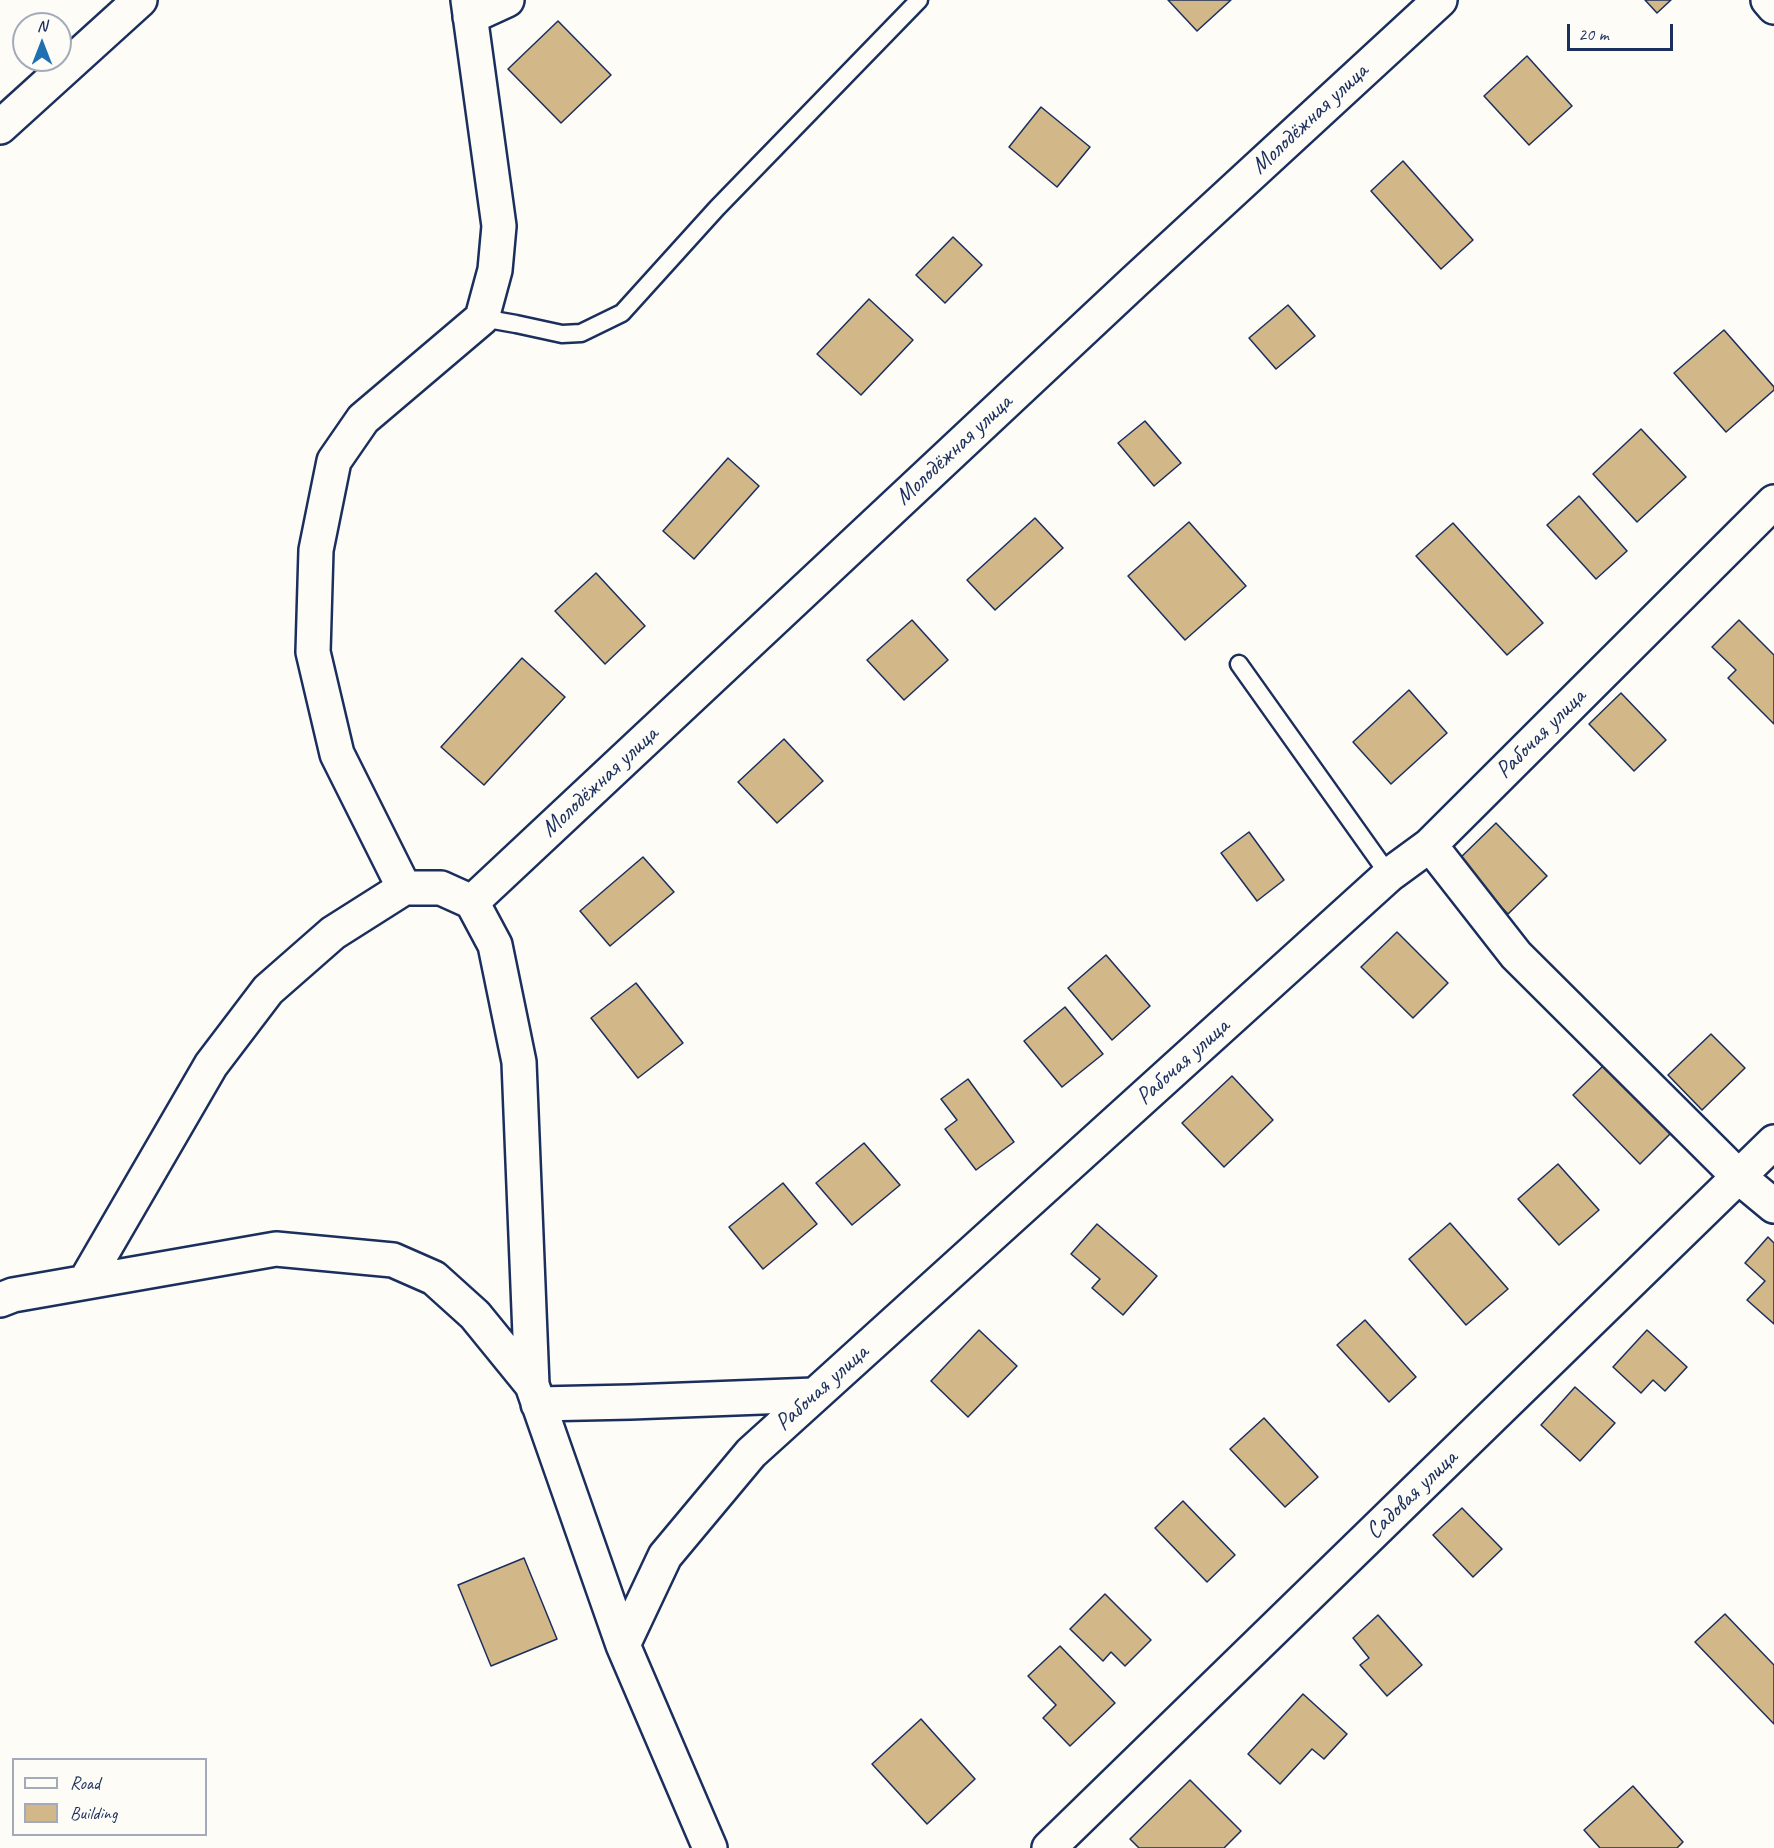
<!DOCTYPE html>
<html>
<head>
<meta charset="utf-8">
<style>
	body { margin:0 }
	#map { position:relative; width:1774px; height:1848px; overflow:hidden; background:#fdfcf7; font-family:Caveat,sans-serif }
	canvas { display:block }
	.legend { position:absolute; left:12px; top:1758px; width:195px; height:78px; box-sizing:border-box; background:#fdfcf7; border:2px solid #a3aaba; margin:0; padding:8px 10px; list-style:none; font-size:18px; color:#1b2f5e }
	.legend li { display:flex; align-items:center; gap:12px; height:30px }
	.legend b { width:30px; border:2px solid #a3aaba }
	.north { position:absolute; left:12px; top:12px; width:60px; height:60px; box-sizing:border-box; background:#fdfcf7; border:2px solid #a3aaba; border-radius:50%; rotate:0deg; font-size:16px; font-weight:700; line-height:24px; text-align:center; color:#1b2f5e }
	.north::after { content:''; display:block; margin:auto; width:21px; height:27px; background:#1f6fb2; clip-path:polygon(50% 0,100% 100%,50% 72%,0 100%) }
	.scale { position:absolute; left:1567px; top:24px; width:106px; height:27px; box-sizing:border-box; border:3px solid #1b2f5e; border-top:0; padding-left:8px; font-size:18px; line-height:21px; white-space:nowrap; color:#1b2f5e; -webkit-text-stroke:4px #fdfcf7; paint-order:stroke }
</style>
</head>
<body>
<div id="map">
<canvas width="1774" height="1848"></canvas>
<ul class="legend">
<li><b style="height:8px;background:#fdfcf7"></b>Road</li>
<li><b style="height:16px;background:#d2b788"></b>Building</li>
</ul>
<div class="north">N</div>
<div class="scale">20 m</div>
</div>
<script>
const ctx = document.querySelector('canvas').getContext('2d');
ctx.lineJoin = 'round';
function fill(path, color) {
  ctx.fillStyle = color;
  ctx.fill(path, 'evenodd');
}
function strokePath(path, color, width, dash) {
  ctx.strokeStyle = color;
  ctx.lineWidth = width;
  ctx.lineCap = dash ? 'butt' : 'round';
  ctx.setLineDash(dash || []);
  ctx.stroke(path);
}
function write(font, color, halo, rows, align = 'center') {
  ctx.font = font + ' Caveat,sans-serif';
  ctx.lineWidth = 6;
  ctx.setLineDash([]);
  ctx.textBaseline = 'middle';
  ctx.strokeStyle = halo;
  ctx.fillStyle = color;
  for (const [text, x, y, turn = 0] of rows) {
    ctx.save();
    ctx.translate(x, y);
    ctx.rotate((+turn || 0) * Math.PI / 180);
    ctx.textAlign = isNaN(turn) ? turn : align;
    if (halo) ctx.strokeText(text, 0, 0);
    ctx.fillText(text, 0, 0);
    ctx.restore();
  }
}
const building = new Path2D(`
	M1168,0H1231L1197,31Z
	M1645,0H1671L1657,13Z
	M558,21L611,75L561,123L508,69Z
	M1527,56L1572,106L1529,145L1484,96Z
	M1041,107L1090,147L1057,187L1009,147Z
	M1403,161L1473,240L1441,269L1371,191Z
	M953,237L982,265L945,303L916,275Z
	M869,299L913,340L861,395L817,354Z
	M1288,305L1315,336L1276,369L1249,338Z
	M1724,330L1774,387V390L1726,432L1674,373Z
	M1145,421L1181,463L1154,486L1118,443Z
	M1641,429L1686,477L1637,522L1593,474Z
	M728,458L759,486L694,559L663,531Z
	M1579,496L1627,551L1596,579L1547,525Z
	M1035,518L1063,548L995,610L967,580Z
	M1189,522L1246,586L1185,640L1128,576Z
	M1453,523L1543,623L1507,655L1416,556Z
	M596,573L645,626L605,664L555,611Z
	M912,620L948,660L904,700L867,660Z
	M1739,620L1774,655V724L1728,678L1736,670L1712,647Z
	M522,658L565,697L484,785L441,747Z
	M1409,690L1447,733L1391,784L1353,742Z
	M1621,693L1666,740L1634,771L1589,724Z
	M784,739L823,781L777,823L738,782Z
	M1496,823L1547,876L1508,914L1457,861Z
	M1249,832L1284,880L1257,901L1221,853Z
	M643,857L674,892L610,946L580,911Z
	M1397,932L1448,983L1413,1018L1361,967Z
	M1106,955L1150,1006L1112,1040L1068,988Z
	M636,983L683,1043L638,1078L591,1018Z
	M1065,1007L1103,1054L1062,1087L1024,1041Z
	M1711,1034L1745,1068L1702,1110L1668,1075Z
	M1604,1065L1671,1133L1640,1164L1573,1095Z
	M1232,1076L1273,1120L1224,1167L1182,1123Z
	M968,1079L1014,1142L976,1170L945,1129L957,1120L941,1099Z
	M864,1143L900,1185L852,1225L816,1183Z
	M1558,1164L1599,1210L1559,1245L1518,1199Z
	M783,1183L817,1224L763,1269L729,1227Z
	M1450,1223L1508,1289L1466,1325L1409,1259Z
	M1097,1224L1157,1276L1123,1315L1092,1288L1100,1279L1071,1254Z
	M1768,1237L1774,1243V1324L1747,1300L1765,1281L1745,1263Z
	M1365,1320L1416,1377L1389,1402L1337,1345Z
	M979,1330L1017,1366L968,1417L931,1381Z
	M1647,1330L1687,1367L1665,1391L1653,1380L1641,1393L1613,1367Z
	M1575,1387L1615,1423L1580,1461L1541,1425Z
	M1264,1418L1318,1477L1285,1507L1230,1449Z
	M1183,1501L1235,1555L1207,1582L1155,1528Z
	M1462,1508L1502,1549L1473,1577L1433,1535Z
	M524,1558L557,1639L491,1666L458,1585Z
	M1105,1594L1151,1640L1125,1666L1111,1652L1103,1661L1070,1629Z
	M1725,1614L1774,1665V1724L1695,1642Z
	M1378,1615L1422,1665L1387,1696L1360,1665L1369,1658L1353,1638Z
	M1060,1646L1115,1703L1070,1746L1043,1718L1056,1705L1028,1676Z
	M1303,1694L1347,1734L1324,1759L1312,1749L1280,1784L1248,1754Z
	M921,1719L975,1779L927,1824L872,1764Z
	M1190,1780L1241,1831L1224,1848H1139L1130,1839Z
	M1633,1786L1683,1842L1677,1848H1600L1584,1830Z`);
fill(building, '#d2b788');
strokePath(building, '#1b2f5e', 1.5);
const lane = new Path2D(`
	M482,318L516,324L562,334L581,333L622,313L717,208L919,0
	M1239,664L1389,875`);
const street = new Path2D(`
	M468,0L499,226L495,270L482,318L363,419L334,461L316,550L313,652L337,754L404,888H441L472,902L495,945L519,1062L532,1385L623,1645L710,1848
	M1768,0L1774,7
	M470,17L507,0
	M0,127L140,0
	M1430,845L1516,955L1739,1177L1774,1206
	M472,902L1134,282L1440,0
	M85,1282L211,1065L268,990L333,933L404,888
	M0,1300L13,1295L276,1249L393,1260L434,1278L475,1315L532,1385
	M538,1404L631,1402L814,1395
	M623,1645L665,1556L751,1453L1389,875L1430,845L1774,502
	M1049,1848L1774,1142`);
strokePath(lane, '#1b2f5e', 21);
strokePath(street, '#1b2f5e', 38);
strokePath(lane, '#fdfcf7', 16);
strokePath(street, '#fdfcf7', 33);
write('24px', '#1b2f5e', '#fdfcf7', [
	["Молодёжная улица",1310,119,-43],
	["Молодёжная улица",954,450,-43],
	["Рабочая улица",1541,734,-45],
	["Молодёжная улица",600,782,-43],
	["Рабочая улица",1183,1062,-42],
	["Рабочая улица",822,1388,-42],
	["Садовая улица",1412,1495,-44]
]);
</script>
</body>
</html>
